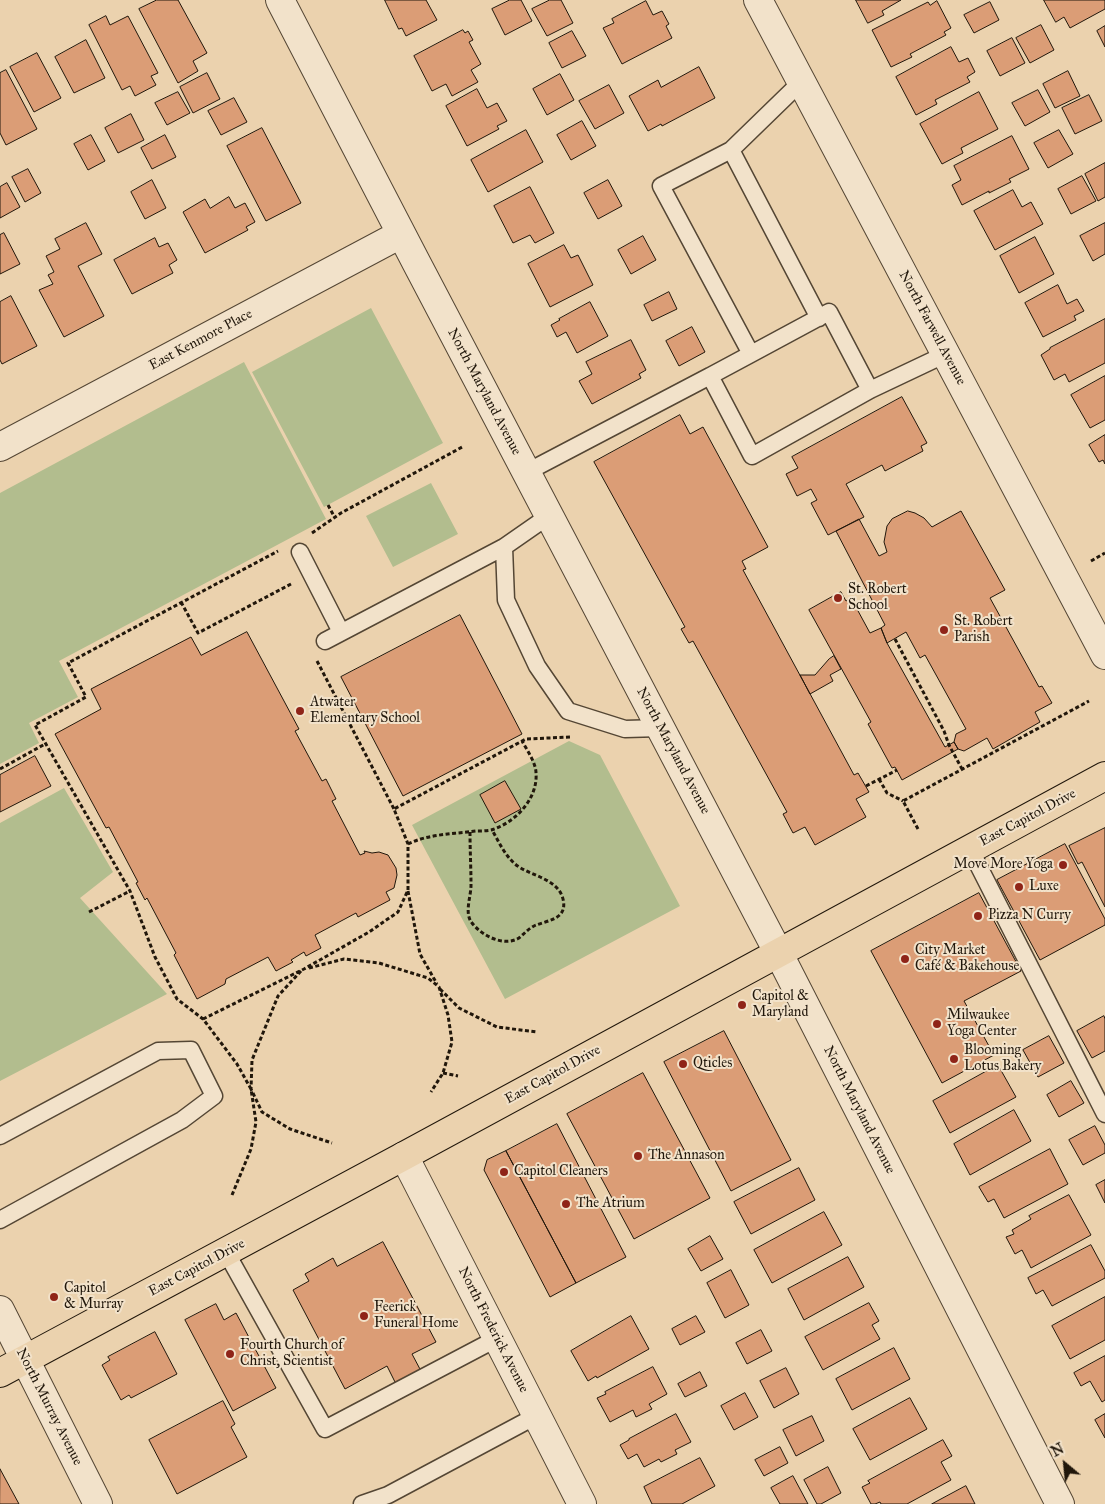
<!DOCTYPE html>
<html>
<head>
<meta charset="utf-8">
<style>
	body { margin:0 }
	#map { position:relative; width:1105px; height:1504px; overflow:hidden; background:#ebd2ae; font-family:"IM FELL Great Primer",serif }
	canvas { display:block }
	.north { position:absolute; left:1040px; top:1439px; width:50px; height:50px; -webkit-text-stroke:4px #f2e2ca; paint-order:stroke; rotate:332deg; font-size:14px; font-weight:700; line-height:20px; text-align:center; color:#21170b }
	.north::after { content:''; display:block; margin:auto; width:18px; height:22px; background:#21170b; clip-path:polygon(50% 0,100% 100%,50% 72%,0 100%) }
</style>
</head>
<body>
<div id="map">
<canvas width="1105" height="1504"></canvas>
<div class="north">N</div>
</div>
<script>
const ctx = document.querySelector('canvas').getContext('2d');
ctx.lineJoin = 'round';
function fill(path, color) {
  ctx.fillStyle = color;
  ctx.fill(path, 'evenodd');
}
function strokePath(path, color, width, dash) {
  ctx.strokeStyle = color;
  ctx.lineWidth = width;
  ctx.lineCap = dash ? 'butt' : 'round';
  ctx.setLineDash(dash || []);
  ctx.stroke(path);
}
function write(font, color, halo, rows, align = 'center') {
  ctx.font = font + ' "IM FELL Great Primer",serif';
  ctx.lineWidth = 4;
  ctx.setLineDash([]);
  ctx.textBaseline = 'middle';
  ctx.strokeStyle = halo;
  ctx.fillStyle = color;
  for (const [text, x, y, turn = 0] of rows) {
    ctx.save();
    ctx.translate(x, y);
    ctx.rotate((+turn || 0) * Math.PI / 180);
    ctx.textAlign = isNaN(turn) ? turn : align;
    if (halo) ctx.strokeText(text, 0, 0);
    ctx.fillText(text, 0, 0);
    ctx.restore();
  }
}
fill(new Path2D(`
	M371,308L443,443L324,507L252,372Z
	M244,362L326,519L59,661L78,697L29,723L39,743L0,764V493Z
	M431,483L458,534L393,567L366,516Z
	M569,741L600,755L680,906L505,999L412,825Z
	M64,788L113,872L80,898L167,994L0,1081V823Z`), '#b2bd8e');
const building = new Path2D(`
	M157,0H178L207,53L193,61L198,71L178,83L139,9Z
	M385,0H426L437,20L406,36L402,28L399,29Z
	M510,0H521L532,21L505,35L492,9Z
	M550,0H561L573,23L547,36L532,9Z
	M856,0H901L882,11L884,15L868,23Z
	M1044,0H1105V9L1070,28L1064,17L1056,22Z
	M646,1L653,15L662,11L669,24L666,26L672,38L622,64L603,28L614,23L612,19Z
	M937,1L951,28L944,32L946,35L910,54L912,57L891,67L872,30L928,2L930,5Z
	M990,2L999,20L974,33L964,15Z
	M106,16L110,25L128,16L158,73L151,76L156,85L135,96L130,86L122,90L89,25Z
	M1041,25L1054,50L1030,63L1016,38Z
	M1105,26V47L1097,31Z
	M463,30L465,33L468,31L473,40L469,42L481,64L471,70L478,82L452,96L446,84L432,91L414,56Z
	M572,31L586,56L562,68L549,43Z
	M1012,38L1025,63L1000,76L987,51Z
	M86,40L105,78L74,93L55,57Z
	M951,47L959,62L968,58L975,72L967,77L970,82L935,100L937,104L916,115L896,77Z
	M37,53L61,98L34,112L10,67Z
	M699,67L715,98L662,126L661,124L648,131L629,96L658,80L661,87Z
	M6,70L37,129L6,145L0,133V73Z
	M1068,71L1080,96L1055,108L1043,84Z
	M207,73L220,99L193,113L180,87Z
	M560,74L574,100L547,115L533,89Z
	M609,85L624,113L595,129L579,101Z
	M477,89L487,108L497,103L507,121L497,126L499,129L467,146L446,106Z
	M1038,90L1050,112L1025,126L1012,103Z
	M178,92L190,113L167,125L155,103Z
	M979,92L998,129L961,148L963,153L942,164L920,124Z
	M1089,95L1102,121L1075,134L1062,108Z
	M234,98L247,122L221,135L208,111Z
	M131,114L144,140L118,153L105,128Z
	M582,121L596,146L571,160L557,135Z
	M262,128L301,203L266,221L227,146Z
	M526,130L543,162L488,192L471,160Z
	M1059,130L1073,154L1048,168L1034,143Z
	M91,135L105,161L88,170L74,144Z
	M165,135L176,157L152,169L141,148Z
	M1012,136L1029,169L1009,179L1011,182L989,193V191L962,205L952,185L961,180L954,166Z
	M1105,163V197L1098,201L1085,174Z
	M28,169L41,193L25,202L12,177Z
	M1082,176L1096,201L1071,214L1058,189Z
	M152,180L166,208L145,219L131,192Z
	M608,180L622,206L598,219L584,193Z
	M7,183L20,207L0,218V187Z
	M530,187L554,233L535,243L530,235L513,243L494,206Z
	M1013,190L1022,207L1031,202L1043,224L995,250L974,211Z
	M229,197L235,208L245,203L255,222L246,227L248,230L205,253L183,212L205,199L210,208Z
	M86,223L102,254L78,266L104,316L64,337L39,290L53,284L48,275L54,272L46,256L60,249L55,239Z
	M1105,223V254L1093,261L1080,236Z
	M4,233L20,264L0,274V235Z
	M643,236L656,260L631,274L618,250Z
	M1035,237L1054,274L1019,293L1000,256Z
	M155,238L159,247L168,243L177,260L169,265L173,273L132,294L114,260Z
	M564,245L571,258L578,255L593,285L550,307L528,264Z
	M1058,285L1067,304L1077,299L1084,311L1074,316L1076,320L1043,337L1025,303Z
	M669,292L677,309L652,321L644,305Z
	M11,296L37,346L2,364L0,360V302Z
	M590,302L608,336L577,353L566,332L557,337L551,325L560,320L559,319Z
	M1105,319V363L1069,382L1065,374L1054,380L1041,355L1050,349V348Z
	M692,327L705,352L679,366L666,341Z
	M631,340L646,370L639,374L641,378L592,404L579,381L592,374L586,362Z
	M1105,376V420L1090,428L1071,395Z
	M902,397L927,443L921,446L923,451L885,471L882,465L846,484L864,517L828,535L811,503L817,500L811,489L797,496L786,474L798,468L792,457Z
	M680,415L690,434L703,427L768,547L742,561L746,569L743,570L854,775L858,773L869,792L856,799L866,817L815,845L805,827L793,833L783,814L787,812L693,641L689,643L681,629L685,627L594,462Z
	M1105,435V464L1103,460L1099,462L1089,445Z
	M908,511L915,513L924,518L932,527L961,511L1005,590L990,598L1039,687L1042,686L1052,703L1035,712L1040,722L993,749L987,738L964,751L958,749L954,742L956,734L966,729L925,655L920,658L906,632L887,643L881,628L885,625L836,531L859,519L879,556L887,552L884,542L887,526L892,519Z
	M841,592L846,601L851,598L870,633L881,628L887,643L945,747L954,742L958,749L902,780L895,767L892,768L868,724L871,722L809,610Z
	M460,615L522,734L403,796L341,677Z
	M247,632L299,729L295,731L322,781L326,779L336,799L332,801L360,855L365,853L364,851L372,853L379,852L388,855L396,868L397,875L394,888L386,892L390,900L358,917L356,913L315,935L321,948L306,956L304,952L291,960L293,962L276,971L268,957L226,979L225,984L197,999L174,955L176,953L147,898L145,900L136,883L138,882L109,827L106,828L55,734L101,709L91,689L191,637L201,655Z
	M834,656L841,669L830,675L833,681L810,694L800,675H815L829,659Z
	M35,756L51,786L0,812V775Z
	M505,781L521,809L495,823L480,795Z
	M1105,828V907L1082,862L1078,864L1069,846Z
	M1065,844L1105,919V925L1040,960L997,880Z
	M979,893L1021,971L964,1001L994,1055L942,1083L871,951Z
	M1104,1016L1105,1019V1051L1092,1058L1077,1031Z
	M724,1031L791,1160L731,1191L664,1062Z
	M1049,1036L1064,1063L1038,1077L1023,1050Z
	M998,1065L1016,1097L950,1133L933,1101Z
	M643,1073L710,1198L634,1239L567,1114Z
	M1071,1081L1084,1103L1059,1117L1047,1095Z
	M1014,1110L1031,1141L970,1175L954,1144Z
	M557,1124L626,1257L576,1283L506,1151Z
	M1095,1126L1105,1145V1153L1083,1165L1069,1140Z
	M1050,1149L1068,1184L1004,1218L994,1199L988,1202L979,1187Z
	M506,1151L576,1283L550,1297L484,1170L487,1160Z
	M799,1168L815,1200L751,1234L734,1202Z
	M1105,1180V1203L1096,1185Z
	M1069,1195L1091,1235L1031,1268L1022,1250L1015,1254L1006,1237L1014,1234L1012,1230L1031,1219L1029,1216Z
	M824,1212L842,1245L772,1283L754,1250Z
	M710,1236L723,1259L701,1271L688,1249Z
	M383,1242L436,1342L412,1354L421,1371L396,1384L387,1366L345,1389L293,1290L309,1281L305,1274L333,1258L337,1266Z
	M1091,1245L1105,1271V1278L1052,1306L1043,1290L1036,1294L1028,1278Z
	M848,1257L864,1287L804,1320L788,1289Z
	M731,1270L749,1305L725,1318L707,1283Z
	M1105,1297V1340L1070,1359L1052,1326Z
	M869,1303L879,1321L872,1325L880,1339L823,1370L805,1337Z
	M216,1304L224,1320L236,1313L276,1388L233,1411L185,1320Z
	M631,1316L649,1349L597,1378L596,1376L588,1381L571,1351Z
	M696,1316L705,1332L680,1345L672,1329Z
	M761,1330L772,1351L747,1364L736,1343Z
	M155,1332L177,1374L131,1398L129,1395L121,1400L102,1365L110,1360L108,1357Z
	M894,1348L910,1379L852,1410L836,1379Z
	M1105,1356V1400L1102,1402L1090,1381L1081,1386L1074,1373Z
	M653,1367L667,1394L649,1404L652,1409L636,1417L633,1410L610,1422L597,1398L606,1394L605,1392Z
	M786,1368L799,1394L774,1408L760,1381Z
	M700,1372L707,1386L685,1397L678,1384Z
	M745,1393L758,1417L734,1430L721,1406Z
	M910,1398L927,1429L870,1460L853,1429Z
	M223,1401L235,1424L231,1427L247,1457L177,1494L149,1440Z
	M676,1414L691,1442L675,1450L677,1454L661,1462L659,1459L644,1467L637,1454L628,1459L620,1445L629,1440V1439Z
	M1105,1414V1438L1095,1420Z
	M812,1416L824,1441L796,1456L783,1430Z
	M943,1440L952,1456L941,1462L951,1480L907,1504H881L880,1502L875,1504H871L862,1487L870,1483L868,1481Z
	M780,1447L788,1463L764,1476L755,1460Z
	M700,1458L715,1486L682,1504H652L644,1487Z
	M828,1467L841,1493L821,1504H817L804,1480Z
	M0,1469L19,1504H0Z
	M793,1476L808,1504H780L771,1488Z
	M966,1486L975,1504H932Z`);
fill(building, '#db9d76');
strokePath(building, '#21170b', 1);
const service = new Path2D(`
	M801,82L731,150L661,186L751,354L829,312L870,390
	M731,150L819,318
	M710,376L751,354
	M527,472L710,376L752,456L870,390L946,354
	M504,547L506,600L537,666L568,711L625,729L661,728
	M300,552L341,632
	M325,641L504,547L550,515
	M970,849L1105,1114
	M0,1136L158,1051L191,1050L214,1096L182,1120L0,1220
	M226,1252L325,1429L496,1339
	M362,1504L388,1495L536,1416`);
const minor = new Path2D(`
	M280,0L416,262L778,952
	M758,0L1105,655
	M0,447L401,234
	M404,1156L582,1504
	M0,1310L98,1504`);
const tertiary = new Path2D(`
	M778,952L1060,1504`);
const primary = new Path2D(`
	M0,1373L404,1156L1105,776`);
strokePath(service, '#544634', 19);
strokePath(minor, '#544634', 30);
strokePath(tertiary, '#544634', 30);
strokePath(primary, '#21170b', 30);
strokePath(new Path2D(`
	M328,505L335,518
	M312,533L341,513L464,446
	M1091,561L1105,553
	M181,602L198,633L291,584
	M895,639L944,731L949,745L962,769
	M317,661L394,809
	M0,769L45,744
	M879,779L887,793L903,801
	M866,786L897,770
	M918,829L903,801L1089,701
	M470,832C470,850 471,868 471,885C471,897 464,913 472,923C482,936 504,947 519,938C524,934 528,929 534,926C547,920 568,920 563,899C558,878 529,876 515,864C504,854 499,842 492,830
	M408,844C428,834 453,834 476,831C481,831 486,831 491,830C515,823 538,799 536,773C536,763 527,750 522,741
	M408,891L420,954L437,984
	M89,912L130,891
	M309,968L344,959L379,963L428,978L439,987L448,1015L452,1042L443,1073L431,1092
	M301,971L278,996L252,1060L251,1089L262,1112L290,1129L332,1143
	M440,989L459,1008L497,1027L537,1032
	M203,1019L304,969L369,932L398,912L408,890V844L394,809L526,739L571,737
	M443,1073L458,1076
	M232,1195L251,1149L256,1122L251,1089L237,1064L203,1019L177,999L155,957L130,891L35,725L86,697L68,663L278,551`), '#21170b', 3, [4, 2.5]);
strokePath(service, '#f2e2ca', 16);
strokePath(minor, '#f2e2ca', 28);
strokePath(tertiary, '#f2e2ca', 28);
strokePath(primary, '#ebd2ae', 28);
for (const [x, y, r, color] of [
	[838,598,5,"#8f2418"],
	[944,630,5,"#8f2418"],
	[300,711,5,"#8f2418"],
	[1063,865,5,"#8f2418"],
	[1019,887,5,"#8f2418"],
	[978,916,5,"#8f2418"],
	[905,959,5,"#8f2418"],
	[742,1005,5,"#8f2418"],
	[937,1024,5,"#8f2418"],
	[954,1059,5,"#8f2418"],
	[683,1064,5,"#8f2418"],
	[638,1156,5,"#8f2418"],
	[504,1172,5,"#8f2418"],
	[566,1204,5,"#8f2418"],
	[54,1297,5,"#8f2418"],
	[364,1316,5,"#8f2418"],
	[230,1354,5,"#8f2418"]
]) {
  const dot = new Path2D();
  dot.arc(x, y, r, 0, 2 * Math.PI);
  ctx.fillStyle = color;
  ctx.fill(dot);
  strokePath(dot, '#f2e2ca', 2);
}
write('14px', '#21170b', '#f2e2ca', [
	["North Farwell Avenue",932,328,62],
	["East Kenmore Place",201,340,-28],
	["North Maryland Avenue",484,392,62],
	["North Maryland Avenue",673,751,62],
	["East Capitol Drive",1028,818,-28],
	["East Capitol Drive",553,1075,-29],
	["North Maryland Avenue",859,1110,63],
	["East Capitol Drive",197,1268,-28],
	["North Frederick Avenue",493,1330,63],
	["North Murray Avenue",49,1407,63]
]);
write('14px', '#21170b', '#f2e2ca', [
	["St. Robert",848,590],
	["School",848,606],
	["St. Robert",954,622],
	["Parish",954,638],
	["Atwater",310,703],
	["Elementary School",310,719],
	["Move More Yoga",1053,865,"right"],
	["Luxe",1029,887],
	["Pizza N Curry",988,916],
	["City Market",915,951],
	["Café & Bakehouse",915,967],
	["Capitol &",752,997],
	["Maryland",752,1013],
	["Milwaukee",947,1016],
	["Yoga Center",947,1032],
	["Blooming",964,1051],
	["Lotus Bakery",964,1067],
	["Qticles",693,1064],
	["The Annason",648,1156],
	["Capitol Cleaners",514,1172],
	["The Atrium",576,1204],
	["Capitol",64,1289],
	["& Murray",64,1305],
	["Feerick",374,1308],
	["Funeral Home",374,1324],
	["Fourth Church of",240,1346],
	["Christ, Scientist",240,1362]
], 'left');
</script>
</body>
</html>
